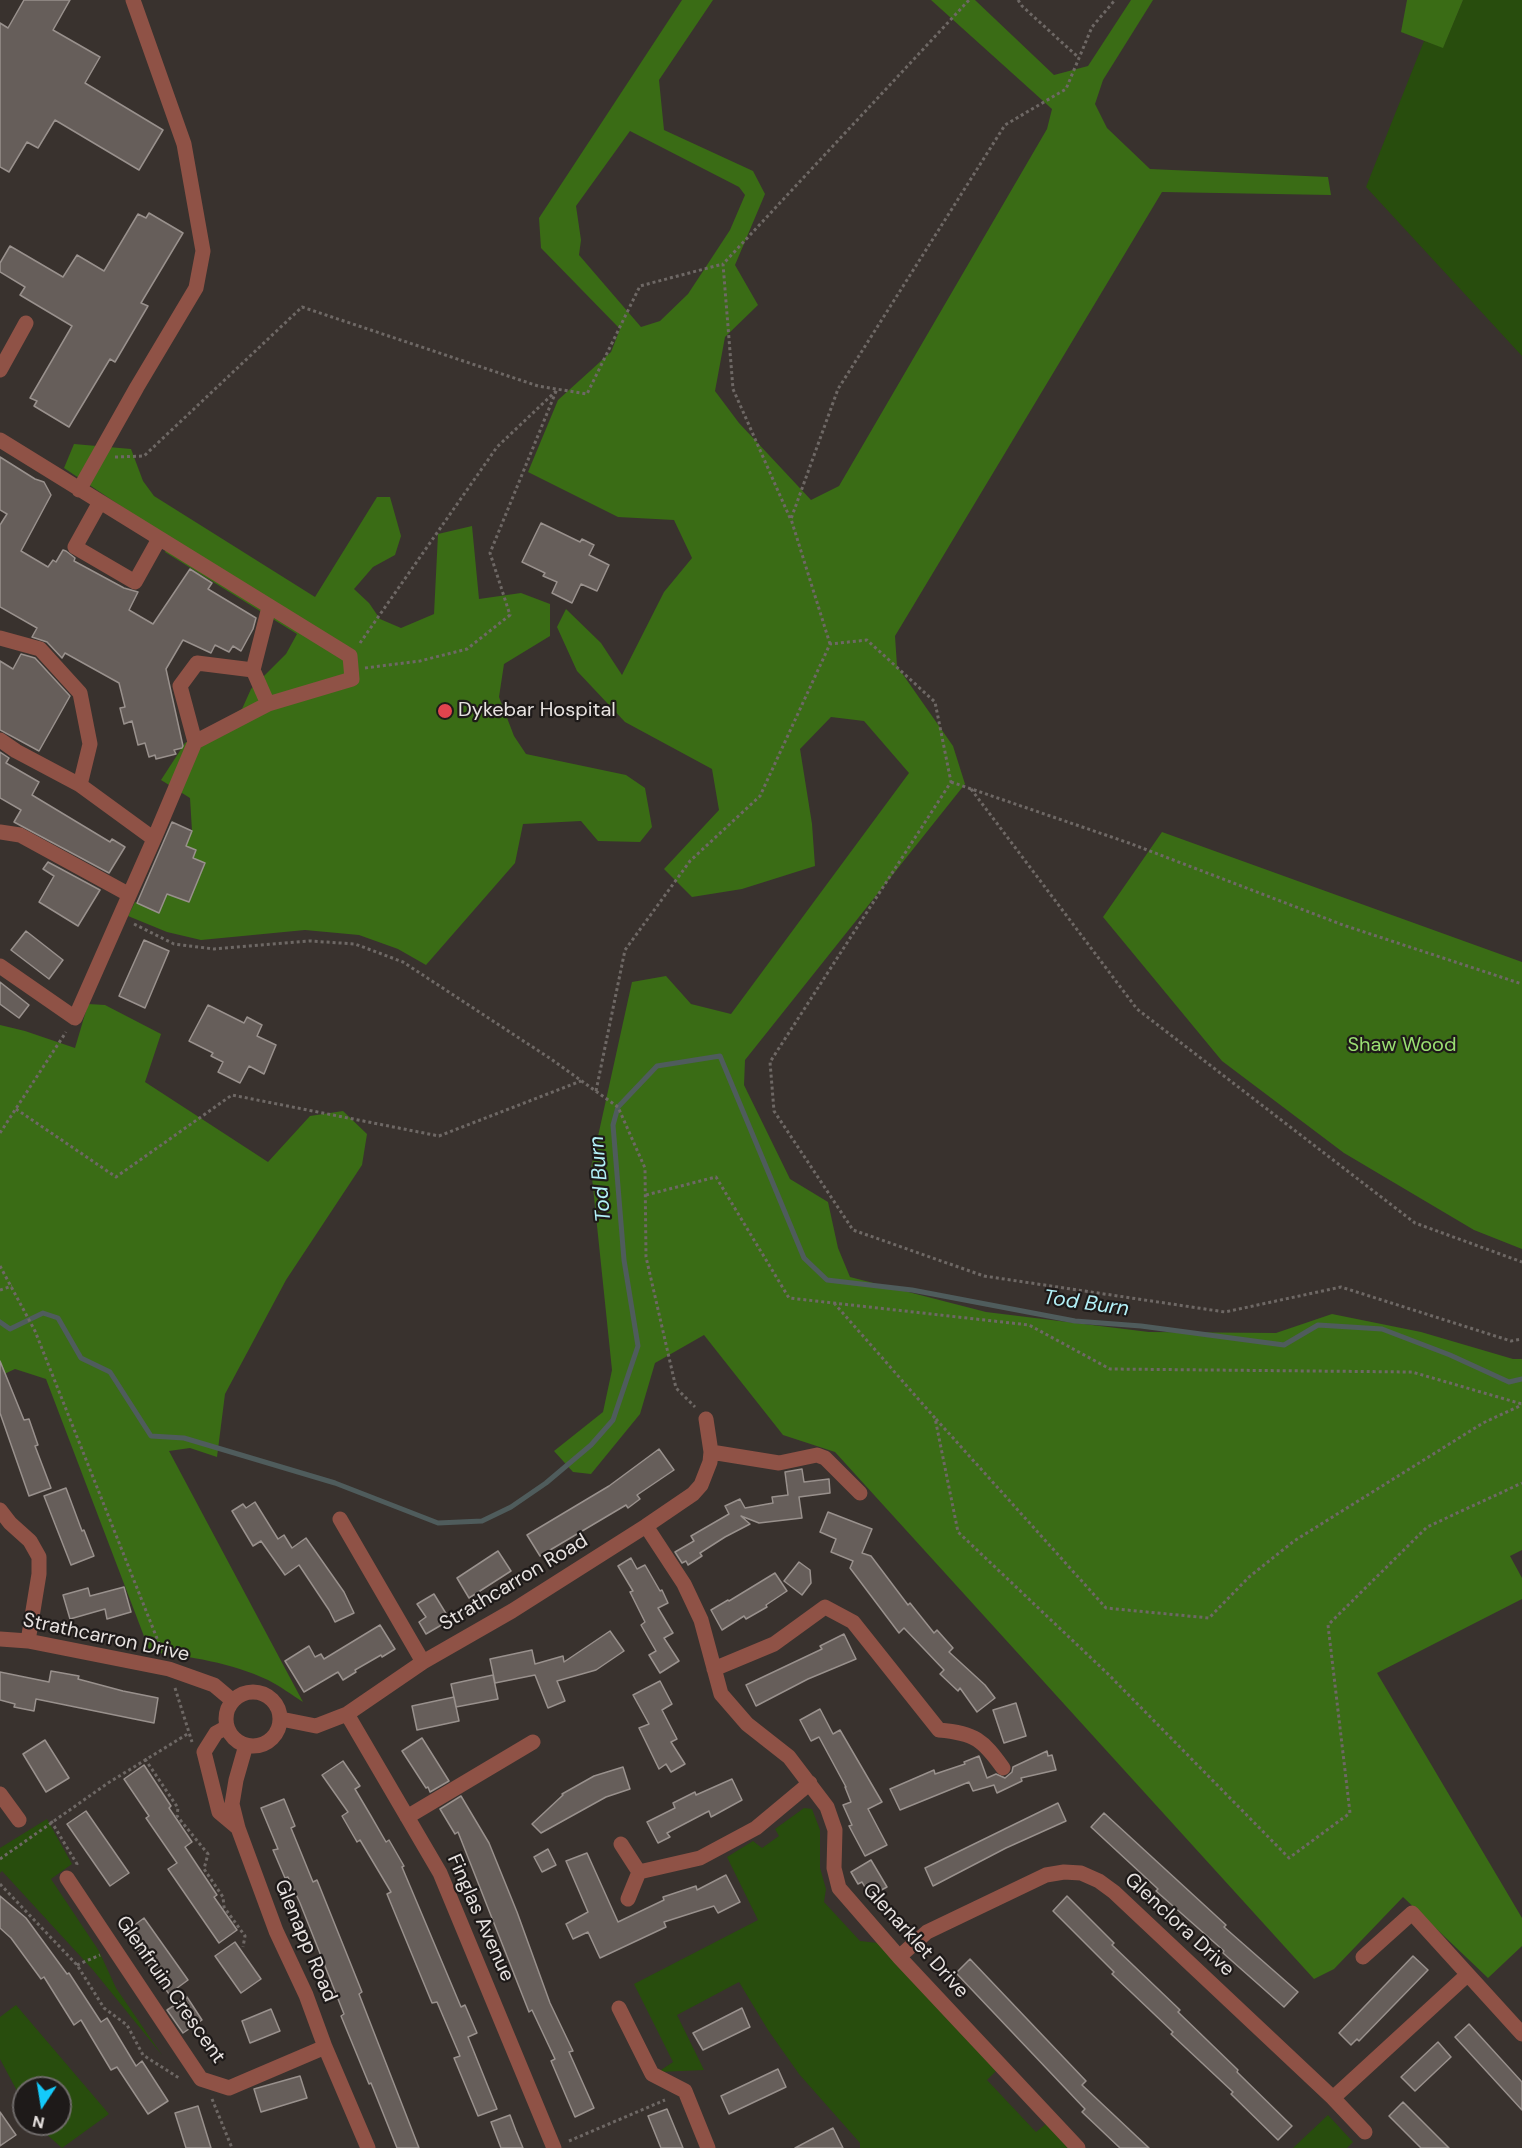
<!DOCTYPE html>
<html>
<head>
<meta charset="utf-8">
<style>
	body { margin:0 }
	#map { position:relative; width:1522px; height:2148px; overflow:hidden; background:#39322e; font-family:"DM Sans",sans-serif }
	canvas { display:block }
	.north { position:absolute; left:12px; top:2076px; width:60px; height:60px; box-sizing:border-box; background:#1e1a19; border:2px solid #6e6a69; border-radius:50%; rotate:192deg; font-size:16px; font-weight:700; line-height:24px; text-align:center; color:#e7e2e0 }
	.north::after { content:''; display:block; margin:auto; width:21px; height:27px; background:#14cafb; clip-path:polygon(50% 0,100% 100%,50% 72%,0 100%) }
</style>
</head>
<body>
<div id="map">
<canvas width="1522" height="2148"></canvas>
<div class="north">N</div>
</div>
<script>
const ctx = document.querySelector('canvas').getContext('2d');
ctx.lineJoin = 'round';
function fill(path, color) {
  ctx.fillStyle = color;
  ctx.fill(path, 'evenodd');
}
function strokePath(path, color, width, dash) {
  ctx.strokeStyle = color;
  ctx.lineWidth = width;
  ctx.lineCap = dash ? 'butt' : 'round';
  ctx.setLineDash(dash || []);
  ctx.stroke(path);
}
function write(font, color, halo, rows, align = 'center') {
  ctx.font = font + ' "DM Sans",sans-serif';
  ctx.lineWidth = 4.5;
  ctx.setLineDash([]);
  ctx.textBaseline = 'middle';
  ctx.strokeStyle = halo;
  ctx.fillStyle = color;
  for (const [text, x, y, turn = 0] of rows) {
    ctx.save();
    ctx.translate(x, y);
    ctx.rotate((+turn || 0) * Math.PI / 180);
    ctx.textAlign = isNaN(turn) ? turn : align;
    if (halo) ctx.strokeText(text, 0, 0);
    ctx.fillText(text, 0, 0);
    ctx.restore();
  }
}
fill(new Path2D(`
	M1463,0H1522V356L1366,187L1424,41L1443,47Z
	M804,1808L812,1809L820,1830V1868L826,1889L824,1902L860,1941L878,1943L997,2070L987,2080L1036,2132L1046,2124L1068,2148H860V2143L799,2074L768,2030L739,1982L677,2015L704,2070L658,2072L673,2062L634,1984L758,1920L727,1857L753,1841L762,1848L779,1836L775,1829Z
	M47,1819L72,1864L51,1879L99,1951L116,1988L162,2055L93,1970L2,1871L0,1873V1848Z
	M16,2005L109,2114L62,2148L35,2124H60V2088H24V2104L0,2059V2017Z
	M1328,2115L1353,2142L1347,2148H1293Z`), '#284d0d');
fill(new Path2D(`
	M682,0H713L659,80L664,130L753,171L765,194L735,265L758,305L725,337L715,391L739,423L811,500L839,486L1047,129L1052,109L931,0H975L1054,75L1088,66L1131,0H1153L1103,80L1095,104L1107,128L1150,169L1328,177L1331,195L1162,192L895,636L897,666L953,746L965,784L745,1060L744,1085L790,1179L828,1202L838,1248L850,1277L986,1312L1149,1332L1276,1333L1332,1314L1421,1332L1513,1359H1522V1550L1510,1556L1522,1578V1599L1377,1673L1522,1918V1946L1488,1978L1403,1897L1334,1969L1314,1979L835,1452L783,1435L704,1335L655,1363L640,1414L591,1474L573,1472L554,1451L603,1412L612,1370L591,1168L632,982L666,976L691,1004L731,1014L909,773L864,721L831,717L800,749L812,824L815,866L742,889L692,897L664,869L719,810L712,769L625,722L577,671L557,627L566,609L601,643L622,675L664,592L692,558L674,520L618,517L528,472L558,400L611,352L620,329L541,248L539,218ZM630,131L739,187L745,195L730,230L688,294L660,321L641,327L579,255L581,240L576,206Z
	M1407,0H1463L1443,48L1401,32Z
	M74,444L131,449L143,481L154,496L315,597L377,497H390L401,536L395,555L373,567L354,589L369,603L380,619L401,628L434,614L438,534L472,526L479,599L521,593L550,604V636L504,664L499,697L514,736L526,754L626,775L645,788L652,827L640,842L598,841L581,821L523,824L515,863L426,965L398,949L359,935L305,930L201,940L167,932L128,916L135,902L159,912L167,894L189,901L205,863L193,858L186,846L192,831L190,798L161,780L185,743L242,709L251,689L286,654L297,634L165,552L170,539L64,468Z
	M1162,832L1522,962V1249L1474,1230L1344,1153L1222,1061L1103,917Z
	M88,1004L105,1005L161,1034L145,1082L268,1162L310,1116L343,1111L367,1134L362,1165L286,1280L225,1394L217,1457L190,1448L169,1451L303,1702C292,1695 280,1686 268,1680C232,1663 189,1656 150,1652L46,1379L15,1369L0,1376V1025L25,1031L75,1048Z`), '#3a6c15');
strokePath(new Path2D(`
	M0,1322L10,1329L43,1313L58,1318L81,1358L110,1372L151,1436L184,1438L335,1483L438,1523L482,1521L511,1507L546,1483L591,1445L613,1420L638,1346L624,1260L613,1125L618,1107L657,1066L720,1056L804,1258L827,1280L912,1290L1075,1321L1141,1326L1284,1345L1318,1325L1382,1329L1450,1355L1509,1382L1522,1379`), '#4f5c5c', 5);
const building = new Path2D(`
	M24,0H70L53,30L100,57L85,83L163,130L139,170L55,120L38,148L27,142L9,172L0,167V23L8,28Z
	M149,213L183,233L141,303L148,306L115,362L110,359L69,427L34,406L37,401L30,398L72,326L20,295L25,287L0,272V263L10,246L63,277L77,255L104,271L138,214L146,218Z
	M0,457L35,479L44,482L51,495L21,551L48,567L53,560L56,562L63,550L66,551L75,558L74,561L124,588L138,592L129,610L153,624L190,569L212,583L208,589L256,618L253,629L241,651L233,646L229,652L215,645L211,653L183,640L166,669L183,746L182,748L174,750L176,754L156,759L155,755L149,757L145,743L138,745L132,721L124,724L120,708L125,707L119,683L65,653L62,658L47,642L32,637L37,628L0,607V525L7,514L0,510Z
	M541,523L580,542L582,539L594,545L589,555L609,565L597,591L581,584L572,603L552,593L557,582L543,576L545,573L522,562Z
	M21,654L35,658L70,696L39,751L0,730V661L13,669Z
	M0,752L9,758L6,763L39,782L32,795L110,842L112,839L125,847L109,873L14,822L21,810L0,798Z
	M172,822L192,831L186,846L196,850L193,858L205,863L189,902L167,894L159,913L137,903Z
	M48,862L100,890L78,926L39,902L54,876L43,869Z
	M26,931L63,960L49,979L11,950Z
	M144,940L169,951L145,1008L119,996Z
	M0,982L29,1005L19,1018L0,1004Z
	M208,1005L244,1023L247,1017L262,1025L257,1036L276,1045L264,1074L249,1066L240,1083L218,1072L223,1062L211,1056L213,1053L189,1041Z
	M0,1361L24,1420L29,1419L38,1445L35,1446L51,1488L29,1496L0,1413Z
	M659,1449L674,1470L637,1495L640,1499L628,1508L626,1505L540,1556L527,1535L609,1486Z
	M802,1469L804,1482L829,1479L830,1493L799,1497L802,1518L759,1523L741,1516L750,1524L725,1537L700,1553L702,1556L688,1565L686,1561L682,1563L675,1552L694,1541L691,1536L729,1514L725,1506L740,1499L745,1508L773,1503L772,1497L788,1495L785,1472Z
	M66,1488L82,1531L84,1530L94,1556L71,1565L44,1496Z
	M255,1502L278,1539L284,1535L292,1548L306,1538L344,1592L354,1613L335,1622L329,1610L299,1565L285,1575L261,1541L253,1546L232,1511L243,1504L246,1508Z
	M828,1512L872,1529L862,1553L871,1556L908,1605L910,1603L934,1633L937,1630L953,1648L949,1652L985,1685L995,1698L977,1712L960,1688L958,1691L940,1674L944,1670L904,1628L899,1633L850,1568L853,1561L831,1552L836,1539L820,1532Z
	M498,1551L511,1571L469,1598L457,1578Z
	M631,1558L637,1569L645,1565L660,1591L662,1590L668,1603L658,1608L673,1633L664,1638L679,1661L660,1673L649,1655L656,1651L641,1625L645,1622L630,1592L633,1591L618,1566Z
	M799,1562L810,1570L811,1583L802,1595L784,1581Z
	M775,1573L787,1591L766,1605L767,1607L746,1619L744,1616L722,1630L711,1610L728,1600L729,1601Z
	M124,1587L131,1612L107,1619L105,1609L70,1619L63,1595L88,1588L90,1596Z
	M434,1594L450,1620L426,1634L419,1622L426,1617L417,1604Z
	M380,1625L395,1649L382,1657L381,1655L355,1670L356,1672L343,1680L338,1672L304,1692L285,1661L309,1646L315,1657L321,1654L324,1659Z
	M610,1631L624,1651L596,1670L557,1681L565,1701L548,1708L535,1675L495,1683L490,1659L532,1650L535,1664L563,1656L564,1662Z
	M844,1634L856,1659L808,1679L756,1706L746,1685L822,1649L820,1646Z
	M51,1671L79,1676L78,1679L123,1691L158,1698L154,1723L36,1699L34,1711L14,1707L15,1704L0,1700V1672L49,1682Z
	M493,1675L498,1699L456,1707L451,1684Z
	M660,1681L672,1704L662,1710L677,1739L671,1742L685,1764L671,1772L666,1764L659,1769L639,1728L649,1724L633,1695Z
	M454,1697L459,1721L417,1730L412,1706Z
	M1016,1703L1026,1736L1004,1743L993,1710Z
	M820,1709L833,1734L840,1730L882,1802L868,1809L887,1845L865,1856L849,1826L852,1825L843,1805L851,1802L845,1787H846L819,1737L811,1741L800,1720Z
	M422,1738L449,1781L430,1792L428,1787L426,1788L402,1751Z
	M45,1740L69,1778L46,1792L23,1754Z
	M1047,1751L1048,1756L1052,1755L1056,1770L1021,1778L1022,1781L997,1793L994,1785L973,1791L969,1782L900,1810L890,1789L934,1770L935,1774L965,1764L964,1762L979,1756L987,1778L996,1774L1005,1778L1012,1772L1013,1767Z
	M343,1761L360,1786L355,1789L371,1816L386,1842L389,1840L404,1866L402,1867L461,2007L465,2005L477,2033L468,2037L497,2109L478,2116L454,2058L460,2056L437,2002L432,2003L387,1894L391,1892L360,1840L357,1842L342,1816L348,1812L322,1775Z
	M144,1765L171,1806L169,1808L192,1842L185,1847L217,1895L214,1897L237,1930L219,1943L168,1869L177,1863L146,1818L149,1816L124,1779Z
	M623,1767L630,1789L606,1797L541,1833L532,1824L563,1795L562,1794L594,1776Z
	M732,1779L742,1800L711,1817L709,1811L667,1833L670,1837L658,1843L647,1822L675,1808L673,1803L695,1792L696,1795Z
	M461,1796L489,1843L517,1912L550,2003L573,2051L569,2052L594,2108L575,2117L551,2061L555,2059L532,2010L529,2012L458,1832L455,1834L440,1809Z
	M284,1799L295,1826L291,1828L313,1882L317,1880L362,1992L359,1994L419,2148H397L371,2083L369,2084L341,2016L344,2014L300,1903L288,1877L285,1878L273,1850L278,1849L261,1808Z
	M1058,1803L1066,1821L1006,1848L933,1886L925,1868Z
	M86,1811L129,1873L110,1886L67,1824Z
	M1104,1813L1226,1925L1224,1927L1298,1992L1284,2007L1223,1953L1224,1951L1156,1891L1158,1889L1091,1827Z
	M548,1849L556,1865L542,1872L534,1857Z
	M587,1853L618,1922L664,1900L663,1897L696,1886L697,1890L726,1875L740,1902L718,1913L714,1906L664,1922L666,1927L600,1958L588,1932L573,1939L566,1924L588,1912L566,1861Z
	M871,1860L887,1887L870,1896L862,1882L858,1884L851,1872Z
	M0,1896L26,1918L67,1974L69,1973L101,2022L107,2018L136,2066L142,2061L168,2101L148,2114L117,2067L111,2070L81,2020L74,2025L44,1977L41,1979L11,1938L0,1928Z
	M1067,1896L1114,1943L1112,1945L1180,2010L1178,2012L1238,2070L1237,2072L1292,2126L1278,2140L1231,2094L1233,2092L1171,2034L1173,2032L1112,1974L1114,1972L1053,1911Z
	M144,1918L188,1980L169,1994L125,1932Z
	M235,1942L261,1979L241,1993L215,1956Z
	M1413,1956L1428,1970L1359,2041L1357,2039L1351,2045L1339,2033Z
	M970,1959L1086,2081L1082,2085L1149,2148H1120L1082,2112L1085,2109L956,1973Z
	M187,1997L202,2020L183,2033L167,2010Z
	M742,2008L750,2027L703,2050L693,2033Z
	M271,2009L280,2031L250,2043L242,2021Z
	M1469,2024L1522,2082V2110L1455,2037Z
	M1438,2042L1451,2057L1415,2091L1401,2077Z
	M778,2069L786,2087L729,2114L721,2096Z
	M300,2076L307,2098L261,2112L254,2089Z
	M1403,2102L1449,2148H1421L1389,2116Z
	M198,2106L211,2148H186L175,2113Z
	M667,2109L679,2138L683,2148H661L648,2116Z
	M0,2112L16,2135L0,2146Z
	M510,2115L516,2131L523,2148H501L491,2122Z
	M833,2128L843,2148H795Z`);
fill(building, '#665e5a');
strokePath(building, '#99918d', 1.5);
strokePath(new Path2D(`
	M1018,0L1022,6L1079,58
	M115,457L144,456L302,307L538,386L587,394L640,286L723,264
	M790,518L733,389L723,264L969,0
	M360,643L497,447L556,391
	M830,644L791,519L838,389L1005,125L1066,89L1092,27L1115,0
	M365,668L420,661L467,649L510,615L490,553L557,389
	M951,782L1129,843L1343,925L1522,984
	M971,789L1137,1009L1415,1223L1522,1262
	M134,924L174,944L214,949L310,941L355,944L403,962L551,1059L618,1107L645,1168L646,1257L676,1388L695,1407
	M596,1091L625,950L690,861L760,796L830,644L867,640L935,702L951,782L770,1062L774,1111L853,1230L984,1276L1225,1312L1341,1287L1511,1341L1522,1339
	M16,1109L116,1177L232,1095L439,1136L581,1081
	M0,1133L66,1032
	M646,1195L716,1177L789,1298L1029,1325L1110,1369L1412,1372L1522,1404
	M0,1266L35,1331L162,1651
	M0,1290L12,1286
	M834,1303L935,1418L958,1532L1107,1673L1289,1858L1350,1813L1328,1625L1427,1527L1522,1483
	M936,1419L1106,1608L1209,1618L1249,1577L1294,1541L1483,1423L1522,1405
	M175,1688L192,1742
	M145,1759L178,1808L177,1816L208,1854L204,1869L223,1897L224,1907L245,1936L243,1947
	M51,1821L77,1864L76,1866
	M0,1859L108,1783L189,1733
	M0,1884L77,1965L104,2008L127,2025L143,2055L179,2078
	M77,1965L100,1955
	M212,2099L232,2148
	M569,2141L665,2100`), '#6e6865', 3, [3, 3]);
strokePath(new Path2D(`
	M0,370L26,323
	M0,440L350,656L352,679L268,704L195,742L154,839
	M79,490L137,387L196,288L203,251L184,144L133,0
	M100,502L75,547L135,582L159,539
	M0,638L40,649L80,693L90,744L80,785
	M268,704L253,670L269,607
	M0,740L16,751L80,785L154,839L75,1018L0,966
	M195,742L180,686L197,663L253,670
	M0,832L20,835L128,894
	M711,1452L779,1463L817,1455L825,1458L860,1493
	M0,1510L10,1523L30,1541L39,1557V1574L28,1641
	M340,1519L423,1662
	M646,1526L684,1584L701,1620L721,1694L747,1724L789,1757L827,1807L835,1830L834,1868L839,1888L899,1957L1078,2148
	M0,1639L28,1641L169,1669L214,1685L233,1701
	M714,1669L774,1644L825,1607L853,1622L939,1730C975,1733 983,1740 1003,1768
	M226 1719a27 27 0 1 1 54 0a27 27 0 1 1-54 0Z
	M347,1714L440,1873L554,2148
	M281,1719L316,1726L347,1714L423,1662L512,1611L646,1526L693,1494L701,1485L710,1462L711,1452L706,1419
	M227,1727L216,1733L204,1752L219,1812L238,1828
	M246,1745L236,1780L232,1804L238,1828L276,1931L306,1995L325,2047L368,2148
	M0,1794L19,1820
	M407,1817L533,1742
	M621,1844L639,1872
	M67,1878L201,2079L229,2088L325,2047
	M628,1899L639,1872L700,1858L756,1828L810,1783
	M899,1957L927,1932L1046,1875L1064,1872L1081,1873L1099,1881L1114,1892L1333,2098L1365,2132
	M1363,1957L1412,1913L1522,2034
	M619,2008L652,2074L685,2091L708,2148
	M1333,2098L1467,1975`), '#8f5246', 15);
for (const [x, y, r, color] of [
	[445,711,8,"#e0444e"]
]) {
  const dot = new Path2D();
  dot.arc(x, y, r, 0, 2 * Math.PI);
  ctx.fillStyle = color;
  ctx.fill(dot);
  strokePath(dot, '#1e1a19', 2);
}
write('20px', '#e7e2e0', '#1e1a19', [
	["Dykebar Hospital",458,711]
], 'left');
write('20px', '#9adf72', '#1e1a19', [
	["Shaw Wood",1402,1046]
]);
write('20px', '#e7e2e0', '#1e1a19', [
	["Strathcarron Road",514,1583,-31],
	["Strathcarron Drive",106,1638,12],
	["Finglas Avenue",480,1918,66],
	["Glenclora Drive",1179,1925,43],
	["Glenapp Road",305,1941,67],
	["Glenarklet Drive",915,1941,48],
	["Glenfruin Crescent",170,1990,55]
]);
write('italic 21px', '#b2f0f7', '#1e1a19', [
	["Tod Burn",601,1179,-95],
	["Tod Burn",1086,1304,8]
]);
</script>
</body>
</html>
